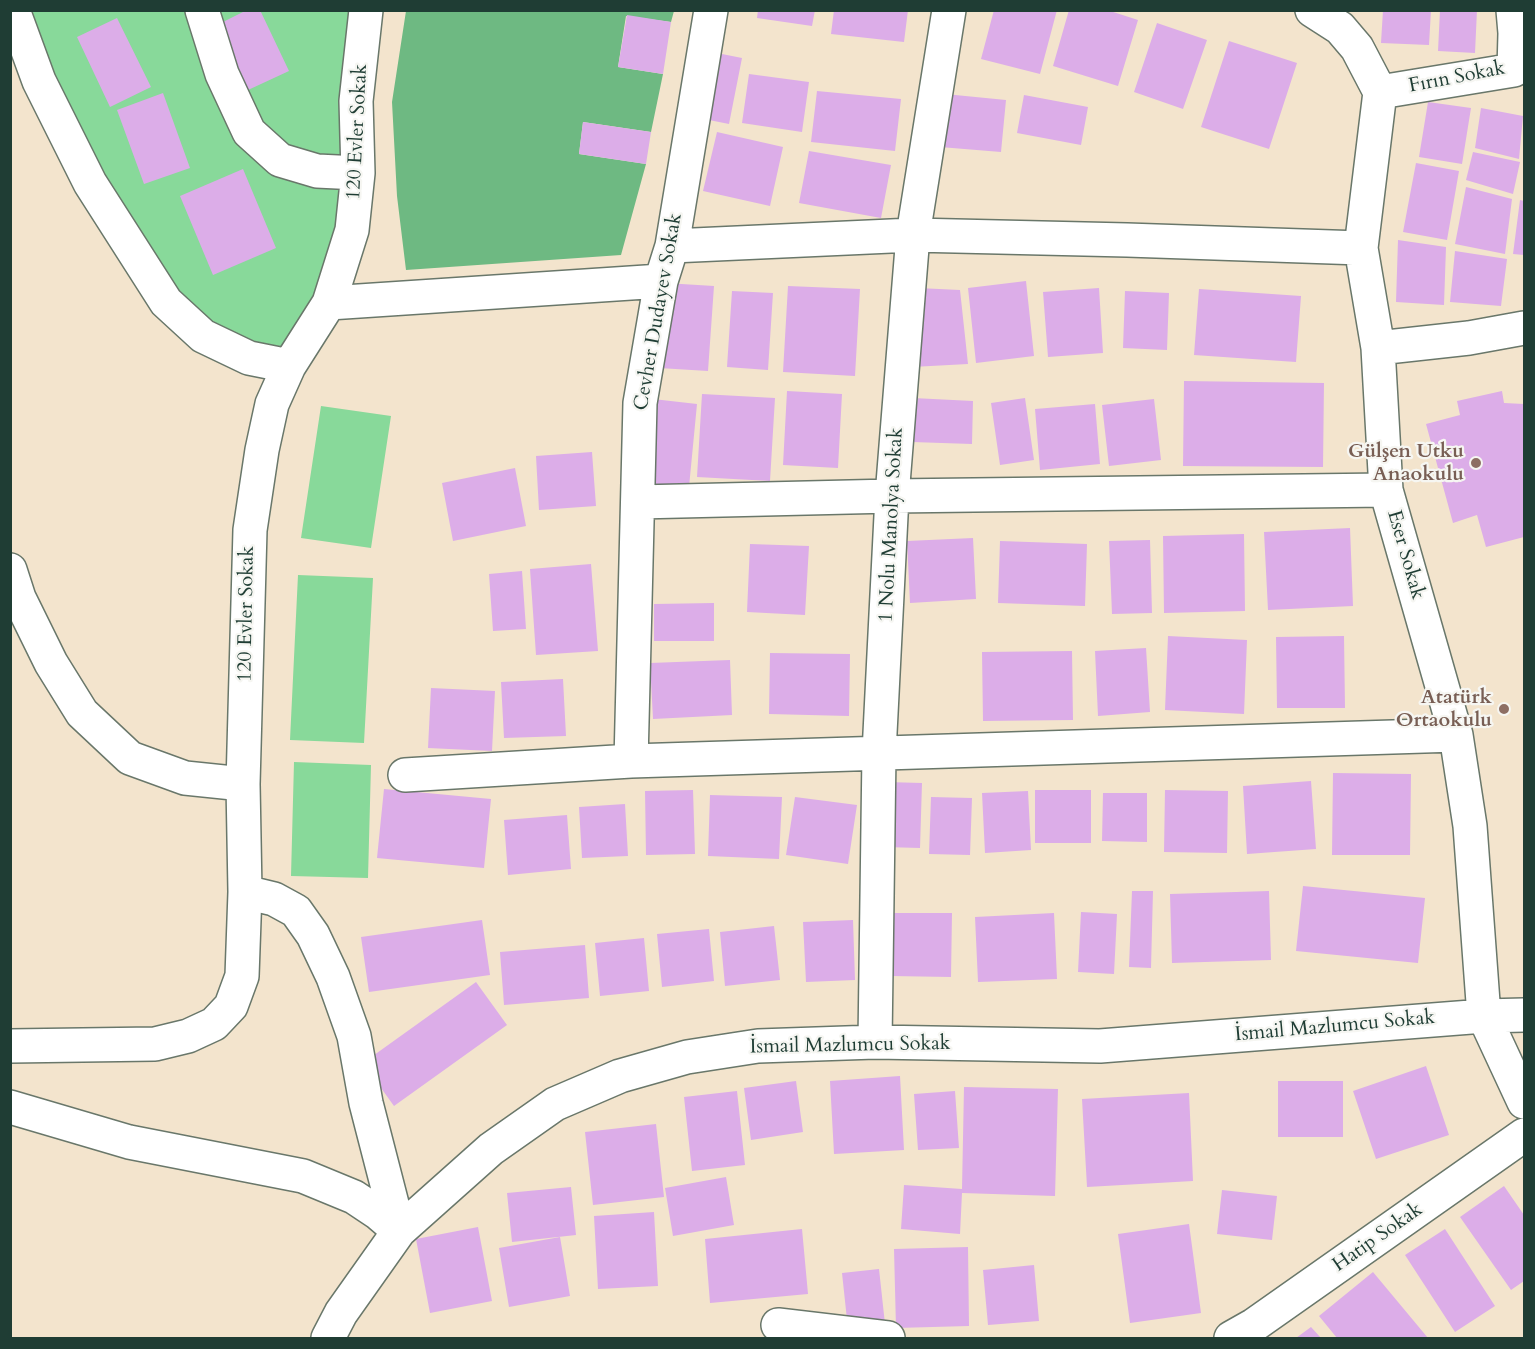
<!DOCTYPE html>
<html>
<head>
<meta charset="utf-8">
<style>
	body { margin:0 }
	#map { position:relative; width:1535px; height:1349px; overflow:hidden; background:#f3e4cd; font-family:Cardo,serif }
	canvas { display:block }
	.frame { position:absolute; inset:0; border:12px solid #1f3d34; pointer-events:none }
</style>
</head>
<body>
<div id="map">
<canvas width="1535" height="1349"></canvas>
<div class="frame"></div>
</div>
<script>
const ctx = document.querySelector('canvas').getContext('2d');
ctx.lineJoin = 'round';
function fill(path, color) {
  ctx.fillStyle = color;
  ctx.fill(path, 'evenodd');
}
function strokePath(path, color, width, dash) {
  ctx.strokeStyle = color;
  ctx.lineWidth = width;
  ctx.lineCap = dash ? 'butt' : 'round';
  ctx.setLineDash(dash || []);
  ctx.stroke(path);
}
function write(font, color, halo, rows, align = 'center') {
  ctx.font = font + ' Cardo,serif';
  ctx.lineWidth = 4.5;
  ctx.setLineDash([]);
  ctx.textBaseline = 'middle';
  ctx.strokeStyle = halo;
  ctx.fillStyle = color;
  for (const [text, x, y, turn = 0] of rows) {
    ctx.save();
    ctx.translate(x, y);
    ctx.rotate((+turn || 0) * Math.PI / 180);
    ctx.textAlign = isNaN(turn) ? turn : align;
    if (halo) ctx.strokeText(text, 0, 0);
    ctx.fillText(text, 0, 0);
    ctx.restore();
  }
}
fill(new Path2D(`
	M25,11H357L332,268L281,357L207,328L169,288L113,205L34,49Z
	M321,406L391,416L371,548L301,538Z
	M298,575L373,578L364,743L290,740Z
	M294,762L371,765L368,878L291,876Z`), '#88d99a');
fill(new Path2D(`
	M406,11H674L671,22L626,16L618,67L663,74L651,132L583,122L579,154L646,164L621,255L406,270L397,196L392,102Z`), '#6eb982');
fill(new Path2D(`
	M247,10H260L289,71L248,90L217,25Z
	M758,10H815L812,26L757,18Z
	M834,10H908L904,42L831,34Z
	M994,10H1057L1040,74L981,59Z
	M1069,10H1107L1138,20L1118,86L1053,66Z
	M1383,10H1431L1429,45L1381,43Z
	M1440,10H1477L1475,53L1438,51Z
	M627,15L671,22L663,74L618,67Z
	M117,18L151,87L110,107L77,37Z
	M1157,23L1207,40L1183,109L1134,92Z
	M1229,41L1297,63L1269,149L1201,127Z
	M712,52L742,58L729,124L699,118Z
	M749,74L809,82L802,132L742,123Z
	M817,91L901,99L895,151L811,142Z
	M163,93L190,168L144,184L117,110Z
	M945,94L1006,100L1001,152L940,147Z
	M1024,95L1088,107L1081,145L1017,133Z
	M1428,102L1471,108L1462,164L1419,157Z
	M1481,108L1523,116L1519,159L1475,148Z
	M583,122L651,132L646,164L579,154Z
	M717,132L783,147L770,206L703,191Z
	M809,151L891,165L881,218L799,203Z
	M1473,152L1520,162L1513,194L1466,180Z
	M1416,163L1459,171L1447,240L1403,232Z
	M243,169L276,248L213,275L180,196Z
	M1466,187L1512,199L1505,254L1455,244Z
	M1520,200L1524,201V255L1513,254Z
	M1398,240L1446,247L1444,305L1396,302Z
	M1455,251L1507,259L1501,306L1450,302Z
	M1026,281L1034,356L976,363L968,288Z
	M665,283L714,286L708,371L659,368Z
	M788,286L860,289L855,376L783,372Z
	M918,288L960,290L968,364L912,367Z
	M1099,288L1103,353L1048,357L1043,292Z
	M1199,289L1301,296L1296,362L1194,355Z
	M732,291L773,293L768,370L727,367Z
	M1125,291L1169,293L1167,350L1123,348Z
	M1184,381L1324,383L1323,467L1183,466Z
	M787,391L842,394L838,468L783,465Z
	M1502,391L1504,403L1524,404V537L1486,547L1477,515L1453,523L1426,424L1460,415L1457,401Z
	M702,394L775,398L770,481L697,477Z
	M913,398L973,401L972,444L912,442Z
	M1025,398L1034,460L1000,465L991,403Z
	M653,399L697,404L689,487L645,483Z
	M1154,399L1161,460L1109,466L1102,405Z
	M1095,404L1100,464L1040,470L1035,409Z
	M592,452L596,506L539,510L536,456Z
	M515,468L526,526L453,541L442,483Z
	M1350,528L1353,606L1268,610L1264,532Z
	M1244,534L1245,611L1164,613L1163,536Z
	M973,538L976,599L910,603L907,541Z
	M1150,540L1152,613L1112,614L1109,541Z
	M1000,541L1087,544L1085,606L998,603Z
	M750,544L809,546L805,615L747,612Z
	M591,564L598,651L536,655L530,569Z
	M522,571L526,629L493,631L489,574Z
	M714,603V641H654V604Z
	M1168,636L1247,640L1244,714L1165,710Z
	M1344,636L1345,708H1277L1276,637Z
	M1146,648L1150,712L1098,716L1095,651Z
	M1072,651L1073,720L983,721L982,652Z
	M770,653L850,654L849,716L769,714Z
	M730,660L732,715L653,719L650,663Z
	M563,679L566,736L504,738L501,682Z
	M431,688L495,691L492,751L428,748Z
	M1333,773L1411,774L1410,855H1332Z
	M1311,781L1316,849L1247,854L1243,786Z
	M886,782L922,783L920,848L884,847Z
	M384,789L491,799L484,868L377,858Z
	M693,790L695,854L646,855L645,791Z
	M1035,790H1091V843H1035Z
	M1165,790L1228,791L1227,853L1164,852Z
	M1028,791L1031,850L985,853L982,793Z
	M1103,793H1147V842L1102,841Z
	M710,795L782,797L779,859L708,856Z
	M795,797L857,805L848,864L786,855Z
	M931,797L972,798L970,855L929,854Z
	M625,804L628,856L582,858L579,807Z
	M567,815L571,869L508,875L504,820Z
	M1303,886L1425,898L1418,963L1296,951Z
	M1132,891H1153L1151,968L1129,967Z
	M1269,891L1271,960L1172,963L1170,894Z
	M1081,912L1117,914L1114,974L1078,972Z
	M892,913H952L951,977L891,976Z
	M1054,913L1057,979L978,982L975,917Z
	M482,920L490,975L369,992L361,937Z
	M853,920L855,980L806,982L803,922Z
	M774,926L780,980L725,986L720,932Z
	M709,929L714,981L662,987L657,934Z
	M644,938L649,991L600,996L595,943Z
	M585,945L589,998L504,1005L500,952Z
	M476,982L507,1025L394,1106L363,1063Z
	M1426,1066L1449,1135L1376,1159L1353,1091Z
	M900,1076L904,1150L834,1154L830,1081Z
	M796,1081L803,1132L751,1140L744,1088Z
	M1278,1081H1343V1137H1278Z
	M964,1087L1058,1089L1055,1196L962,1193L960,1234L901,1229L904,1185L962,1189Z
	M737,1091L745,1165L692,1171L684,1097Z
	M955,1091L959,1148L918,1150L914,1094Z
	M1189,1093L1193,1181L1087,1187L1082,1099Z
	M656,1124L664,1197L593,1205L585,1132Z
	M726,1177L734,1225L673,1236L665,1188Z
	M1504,1186L1524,1215V1281L1511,1290L1460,1217Z
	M571,1187L576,1235L512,1242L507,1193Z
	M1222,1190L1277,1196L1272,1240L1217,1234Z
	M654,1212L658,1286L598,1289L594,1216Z
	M1189,1224L1201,1313L1130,1323L1118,1234Z
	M478,1227L492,1301L430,1313L416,1239Z
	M802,1229L808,1294L710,1303L705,1239Z
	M1445,1229L1495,1306L1455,1332L1405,1255Z
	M560,1237L570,1296L509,1307L499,1248Z
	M968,1247L969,1326L896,1328L894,1249Z
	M1034,1265L1039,1321L988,1325L983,1270Z
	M879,1269L885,1324L848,1329L842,1273Z
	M1373,1272L1428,1338H1337L1319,1316Z
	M1311,1327L1321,1338H1296Z`), '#dcade8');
const minor = new Path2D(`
	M13,10L39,81L90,183L166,302L203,336L249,358L289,366
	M202,10L222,74L249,132L280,160L317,171L358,173
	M1312,10L1340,28L1357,48L1380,92L1361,248L1378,348L1386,490L1456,735L1470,826L1484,1016L1524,1102
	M1380,92L1514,70L1515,33L1513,10
	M672,246L913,235L1127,240L1361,248
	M329,303L661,281
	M1378,348L1469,338L1524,328
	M638,502L892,496L1386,490
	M10,570L19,598L51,663L82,713L130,758L185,778L243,784
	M631,761L640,403L661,281L672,246L711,10
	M405,775L631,761L1456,735
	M245,892L274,899L296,911L313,935L333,977L354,1036L366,1103L399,1231
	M875,1042L879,753L892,496L913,235L949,10
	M10,1046L155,1044L188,1036L214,1024L231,1006L242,976L245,892L243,784L250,530L262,450L272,404L289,366L329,303L352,230L358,173L356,101L366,10
	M10,1107L129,1142L303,1176L354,1197L378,1213L399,1231
	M778,1325L888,1338
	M328,1338L341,1313L399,1231L491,1149L555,1104L620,1076L687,1057L758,1046L875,1042L1100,1046L1484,1016L1524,1015
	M1231,1338L1254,1325L1524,1135`);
strokePath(minor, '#69776a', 36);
strokePath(minor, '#fff', 33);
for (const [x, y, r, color] of [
	[1476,463,6,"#8d6e63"],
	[1504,709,6,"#8d6e63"]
]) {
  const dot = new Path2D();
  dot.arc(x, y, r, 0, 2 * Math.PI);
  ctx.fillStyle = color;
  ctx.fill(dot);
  strokePath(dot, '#f6f6f2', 2);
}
write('20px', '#1f3d34', '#f6f6f2', [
	["Fırın Sokak",1457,78,-11],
	["120 Evler Sokak",358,132,-87],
	["Cevher Dudayev Sokak",659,312,-80],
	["1 Nolu Manolya Sokak",892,525,-87],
	["Eser Sokak",1405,555,74],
	["120 Evler Sokak",247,614,-89],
	["İsmail Mazlumcu Sokak",1335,1027,-5],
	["İsmail Mazlumcu Sokak",850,1046,-1],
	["Hatip Sokak",1378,1238,-35]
]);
write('bold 20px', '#785e54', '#f6f6f2', [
	["Gülşen Utku",1464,452],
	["Anaokulu",1464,475],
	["Atatürk",1492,698],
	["Ortaokulu",1492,721]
], 'right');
</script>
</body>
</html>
